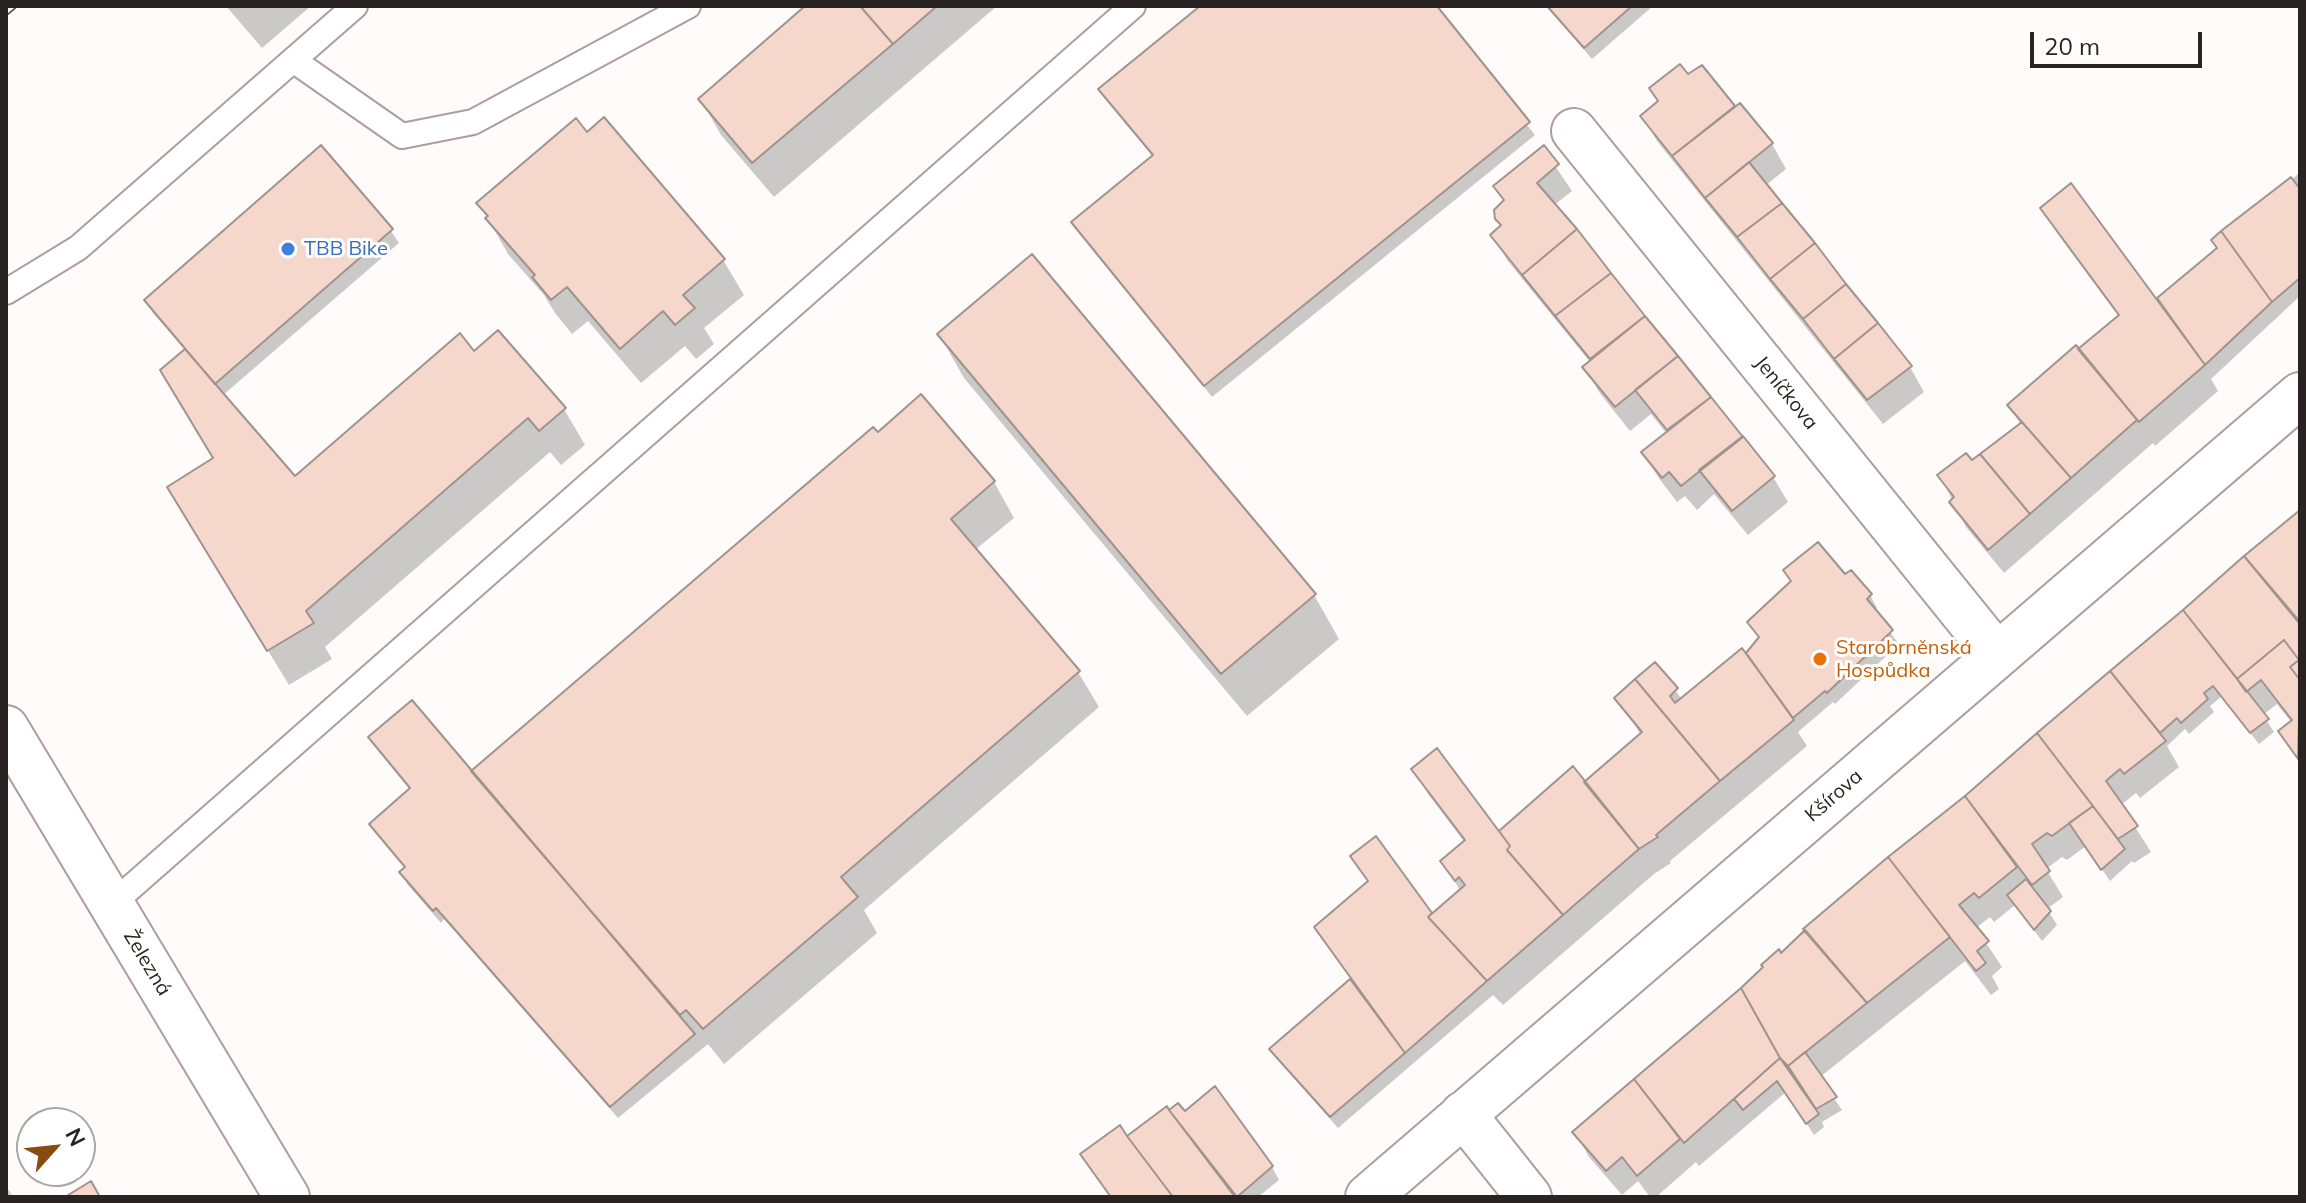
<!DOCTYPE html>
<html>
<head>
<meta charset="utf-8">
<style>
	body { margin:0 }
	#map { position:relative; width:2306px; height:1203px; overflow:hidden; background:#fefbfa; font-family:Mulish,sans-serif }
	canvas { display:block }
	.frame { position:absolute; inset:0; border:8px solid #292422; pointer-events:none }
	.north { position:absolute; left:16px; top:1107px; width:80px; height:80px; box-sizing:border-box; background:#fff; border:2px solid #a9a7a7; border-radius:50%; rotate:63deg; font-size:22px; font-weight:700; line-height:32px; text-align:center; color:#292422 }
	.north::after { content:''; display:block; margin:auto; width:28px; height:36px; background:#8a4b12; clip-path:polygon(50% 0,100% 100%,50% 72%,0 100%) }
	.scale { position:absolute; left:2030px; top:32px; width:172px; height:36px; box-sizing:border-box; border:4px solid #292422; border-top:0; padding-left:10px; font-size:24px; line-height:28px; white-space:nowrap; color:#292422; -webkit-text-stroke:6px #fff; paint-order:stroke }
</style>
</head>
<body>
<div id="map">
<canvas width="2306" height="1203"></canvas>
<div class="frame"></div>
<div class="north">N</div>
<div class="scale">20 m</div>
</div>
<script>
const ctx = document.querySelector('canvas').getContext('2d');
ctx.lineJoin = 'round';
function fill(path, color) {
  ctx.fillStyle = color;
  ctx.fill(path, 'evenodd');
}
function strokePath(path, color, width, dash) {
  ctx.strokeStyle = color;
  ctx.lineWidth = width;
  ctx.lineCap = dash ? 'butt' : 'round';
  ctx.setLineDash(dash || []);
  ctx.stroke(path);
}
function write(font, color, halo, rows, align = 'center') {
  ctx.font = font + ' Mulish,sans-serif';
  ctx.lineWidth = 6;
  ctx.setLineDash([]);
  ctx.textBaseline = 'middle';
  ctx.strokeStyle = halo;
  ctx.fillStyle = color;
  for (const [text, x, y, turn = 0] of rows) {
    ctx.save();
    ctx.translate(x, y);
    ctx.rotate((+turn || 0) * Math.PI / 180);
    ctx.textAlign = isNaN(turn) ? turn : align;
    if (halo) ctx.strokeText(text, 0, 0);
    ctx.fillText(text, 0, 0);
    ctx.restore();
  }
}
fill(new Path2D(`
	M226,6H311L262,48Z
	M808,6H997L774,197L721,135L701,100Z
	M1203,6H1434L1535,135L1212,397L1081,234L1074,222L1153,157L1101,89Z
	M1546,6H1653L1592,59Z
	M1702,67L1735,109L1772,144L1786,169L1765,186L1910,367L1924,392L1883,424L1657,141L1642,116Z
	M587,135L723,260L744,295L704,328L714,344L696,359L685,346L641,383L588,321L572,334L555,313L544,295L508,254L479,203Z
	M321,148L391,231L399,243L222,396L294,479L474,353L498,333L564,409L585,445L561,465L550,452L325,647L332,659L289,685L190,523L215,459L186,351L153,313L146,300Z
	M1543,148L1572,191L1553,206L1773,477L1788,502L1748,535L1714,494L1697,510L1685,496L1677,502L1658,477L1643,452L1667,434L1651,414L1630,431L1599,392L1585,367L1590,362L1507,260L1493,235L1502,227L1497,219L1504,202L1495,187Z
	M2300,172V296L2211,379L2218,391L2155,446L2153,443L2004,573L1966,527L1940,476L1972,463L2021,425L2009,405L2119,317L2057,233L2042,208L2165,314L2219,249Z
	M939,334L1314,595L1339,639L1247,716L964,378Z
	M921,397L994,482L1014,518L975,550L1078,672L1099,707L864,910L877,933L724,1064L708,1044L618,1118L444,919L441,923L408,885L401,873L406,869L371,824L411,790L371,738L471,773Z
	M2300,512V763L2281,731L2292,723L2277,704L2263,715L2274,732L2259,744L2221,697L2210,706L2214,712L2189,734L2185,729L2167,746L2179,767L2140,798L2136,793L2121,805L2151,852L2134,863L2132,861L2110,881L2086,846L2067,860L2062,857L2046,869L2063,897L2047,909L2057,925L2042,941L2015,905L1994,922L1990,917L1976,928L2002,967L1992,976L1999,989L1991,995L1965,961L1820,1077L1842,1110L1822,1122L1824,1127L1814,1135L1786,1092L1699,1166L1696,1162L1656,1197H1650L1638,1181L1622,1195L1589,1157L1575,1132L2110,674L2116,679L2113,672L2251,563Z
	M1845,576L1870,595L1877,608L1874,611L1899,644L1835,704L1833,702L1798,732L1807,746L1670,861L1671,863L1654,874L1503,1005L1493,995L1338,1128L1279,1061L1272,1049L1352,980L1324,940L1370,882L1375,839L1432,917L1461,892L1443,862L1465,843L1428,794L1414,769L1498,834L1572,769L1583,785L1641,735L1617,698L1655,665L1682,699L1746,657L1760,639L1750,623Z
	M1178,1106L1185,1114L1272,1167L1279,1180L1258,1197H1106L1110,1194L1126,1139Z
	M6,1186L13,1197H6Z`), '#0003');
const building = new Path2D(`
	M805,6H860L893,44L752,163L698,99Z
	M860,6H937L893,44Z
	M1200,6H1437L1530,122L1204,386L1071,222L1153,155L1098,89Z
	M1547,6H1632L1584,48Z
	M1680,64L1688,74L1702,65L1735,106L1672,156L1640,116L1658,101L1649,88Z
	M1740,103L1773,143L1705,198L1672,156Z
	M604,117L725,259L683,295L695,308L675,325L663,311L620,349L567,287L551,300L532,277L535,275L485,218L488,216L476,203L576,118L587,132Z
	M321,145L393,229L215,384L144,300Z
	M1544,145L1559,164L1537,183L1577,229L1522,275L1490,235L1501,225L1495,219L1494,210L1504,200L1493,186Z
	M1749,162L1782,203L1737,237L1705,198Z
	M2291,177L2300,189V278L2272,302L2221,231Z
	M2071,183L2205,365L2139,422L2078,349L2119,315L2040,208Z
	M1782,203L1815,243L1770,279L1737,237Z
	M1577,229L1611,273L1555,316L1522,275Z
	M2221,231L2272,302L2205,365L2157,298L2217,248L2211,240Z
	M1815,243L1846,284L1803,319L1770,279Z
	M1032,254L1316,594L1221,674L937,334Z
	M1611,273L1645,316L1590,359L1555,316Z
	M1846,284L1878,323L1834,359L1803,319Z
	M1645,316L1678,356L1615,407L1582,367Z
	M1878,323L1912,366L1867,400L1834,359Z
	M498,330L566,408L539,431L528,418L306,611L314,623L267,651L167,487L213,458L160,370L185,349L295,476L460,333L474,351Z
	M2076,345L2137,420L2071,478L2007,405Z
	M1678,356L1711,397L1667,430L1635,390Z
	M921,394L995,481L951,519L1080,671L841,877L858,897L703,1029L686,1010L680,1015L471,771L873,427L878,432Z
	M1711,397L1743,437L1681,486L1669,472L1662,478L1641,452Z
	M2022,422L2071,478L2030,514L1980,454Z
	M1743,436L1775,476L1732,511L1699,470Z
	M1966,453L1972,460L1980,454L2030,514L1988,550L1949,502L1954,497L1937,475Z
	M2300,510V622L2244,556Z
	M1818,542L1845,574L1851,570L1872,594L1867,599L1893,630L1827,693L1825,691L1793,718L1746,653L1759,637L1747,622L1791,581L1783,570Z
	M2244,556L2300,624V680L2290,667L2299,660L2284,640L2237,679L2183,610Z
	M2183,610L2269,719L2250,733L2213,686L2204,693L2208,699L2181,723L2177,718L2160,733L2110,671Z
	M2284,640L2299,660L2290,667L2300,680L2298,759L2278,731L2292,720L2261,680L2246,692L2237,679Z
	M1742,648L1794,720L1720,781L1635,679L1655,662L1678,688L1670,696L1675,703Z
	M2110,671L2166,741L2124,774L2120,769L2106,781L2138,826L2118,839L2037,733Z
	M1635,679L1720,781L1656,835L1658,837L1639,849L1584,782L1642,732L1614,698Z
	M412,700L695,1034L610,1107L436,908L433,911L399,872L405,867L369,824L410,788L368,737Z
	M2037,733L2093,806L2052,836L2047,833L2032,844L2050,871L2032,885L1965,796Z
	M1437,748L1510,846L1507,850L1563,915L1487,981L1428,917L1465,885L1459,877L1455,881L1440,861L1465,840L1411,769Z
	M1573,766L1639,849L1563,915L1507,850L1510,846L1499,831Z
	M1965,796L2017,867L1979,898L1974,893L1959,905L1989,941L1977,951L1986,963L1976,971L1888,857Z
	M2093,806L2125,849L2101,870L2069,823Z
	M1376,836L1432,913L1428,917L1487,981L1405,1053L1314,927L1368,881L1350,856Z
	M1888,857L1950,937L1867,1003L1803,929Z
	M2026,879L2051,911L2034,930L2007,895Z
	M1805,930L1867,1003L1788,1066L1780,1058L1741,988L1763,967L1761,965L1779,949L1781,953Z
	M1350,979L1405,1053L1330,1117L1269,1049Z
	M1741,988L1780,1058L1684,1143L1634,1079Z
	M1805,1052L1837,1097L1816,1109L1788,1066Z
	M1780,1058L1819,1114L1806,1124L1777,1081L1743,1110L1734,1099Z
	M1634,1079L1680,1139L1637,1176L1622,1157L1606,1171L1572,1132Z
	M1215,1086L1273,1166L1237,1197L1169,1110L1178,1103L1185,1111Z
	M1167,1106L1169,1110L1235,1197H1173L1127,1136Z
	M1120,1125L1127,1136L1173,1197H1111L1108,1193L1080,1154Z
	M91,1181L100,1197H65Z`);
fill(building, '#f5d7cc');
strokePath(building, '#9f938e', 2);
const service = new Path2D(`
	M293,60L402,136L473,122L688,6
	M6,292L78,248L355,6
	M112,904L1133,6`);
const minor = new Path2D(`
	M1574,131L1997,655
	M6,728L287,1197
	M1463,1114L1529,1197
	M1368,1197L2300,395`);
strokePath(service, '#ac9f9b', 28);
strokePath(minor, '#ac9f9b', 48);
strokePath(service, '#fff', 24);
strokePath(minor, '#fff', 44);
const rail = new Path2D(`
	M6,11L12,6`);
strokePath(rail, '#4a4644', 9);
strokePath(rail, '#fff', 6, [18]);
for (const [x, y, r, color] of [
	[288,249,8,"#3f7fe0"],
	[1820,659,8,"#e8710a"]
]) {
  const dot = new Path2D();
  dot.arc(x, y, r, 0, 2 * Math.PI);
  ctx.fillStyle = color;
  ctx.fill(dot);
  strokePath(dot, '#fff', 3);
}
write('20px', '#366cbe', '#fff', [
	["TBB Bike",304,249]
], 'left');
write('20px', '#292422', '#fff', [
	["Jeníčkova",1786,393,51],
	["Kšírova",1834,796,-41],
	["Železná",147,963,59]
]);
write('20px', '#c56008', '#fff', [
	["Starobrněnská",1836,648],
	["Hospůdka",1836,671]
], 'left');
</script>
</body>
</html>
